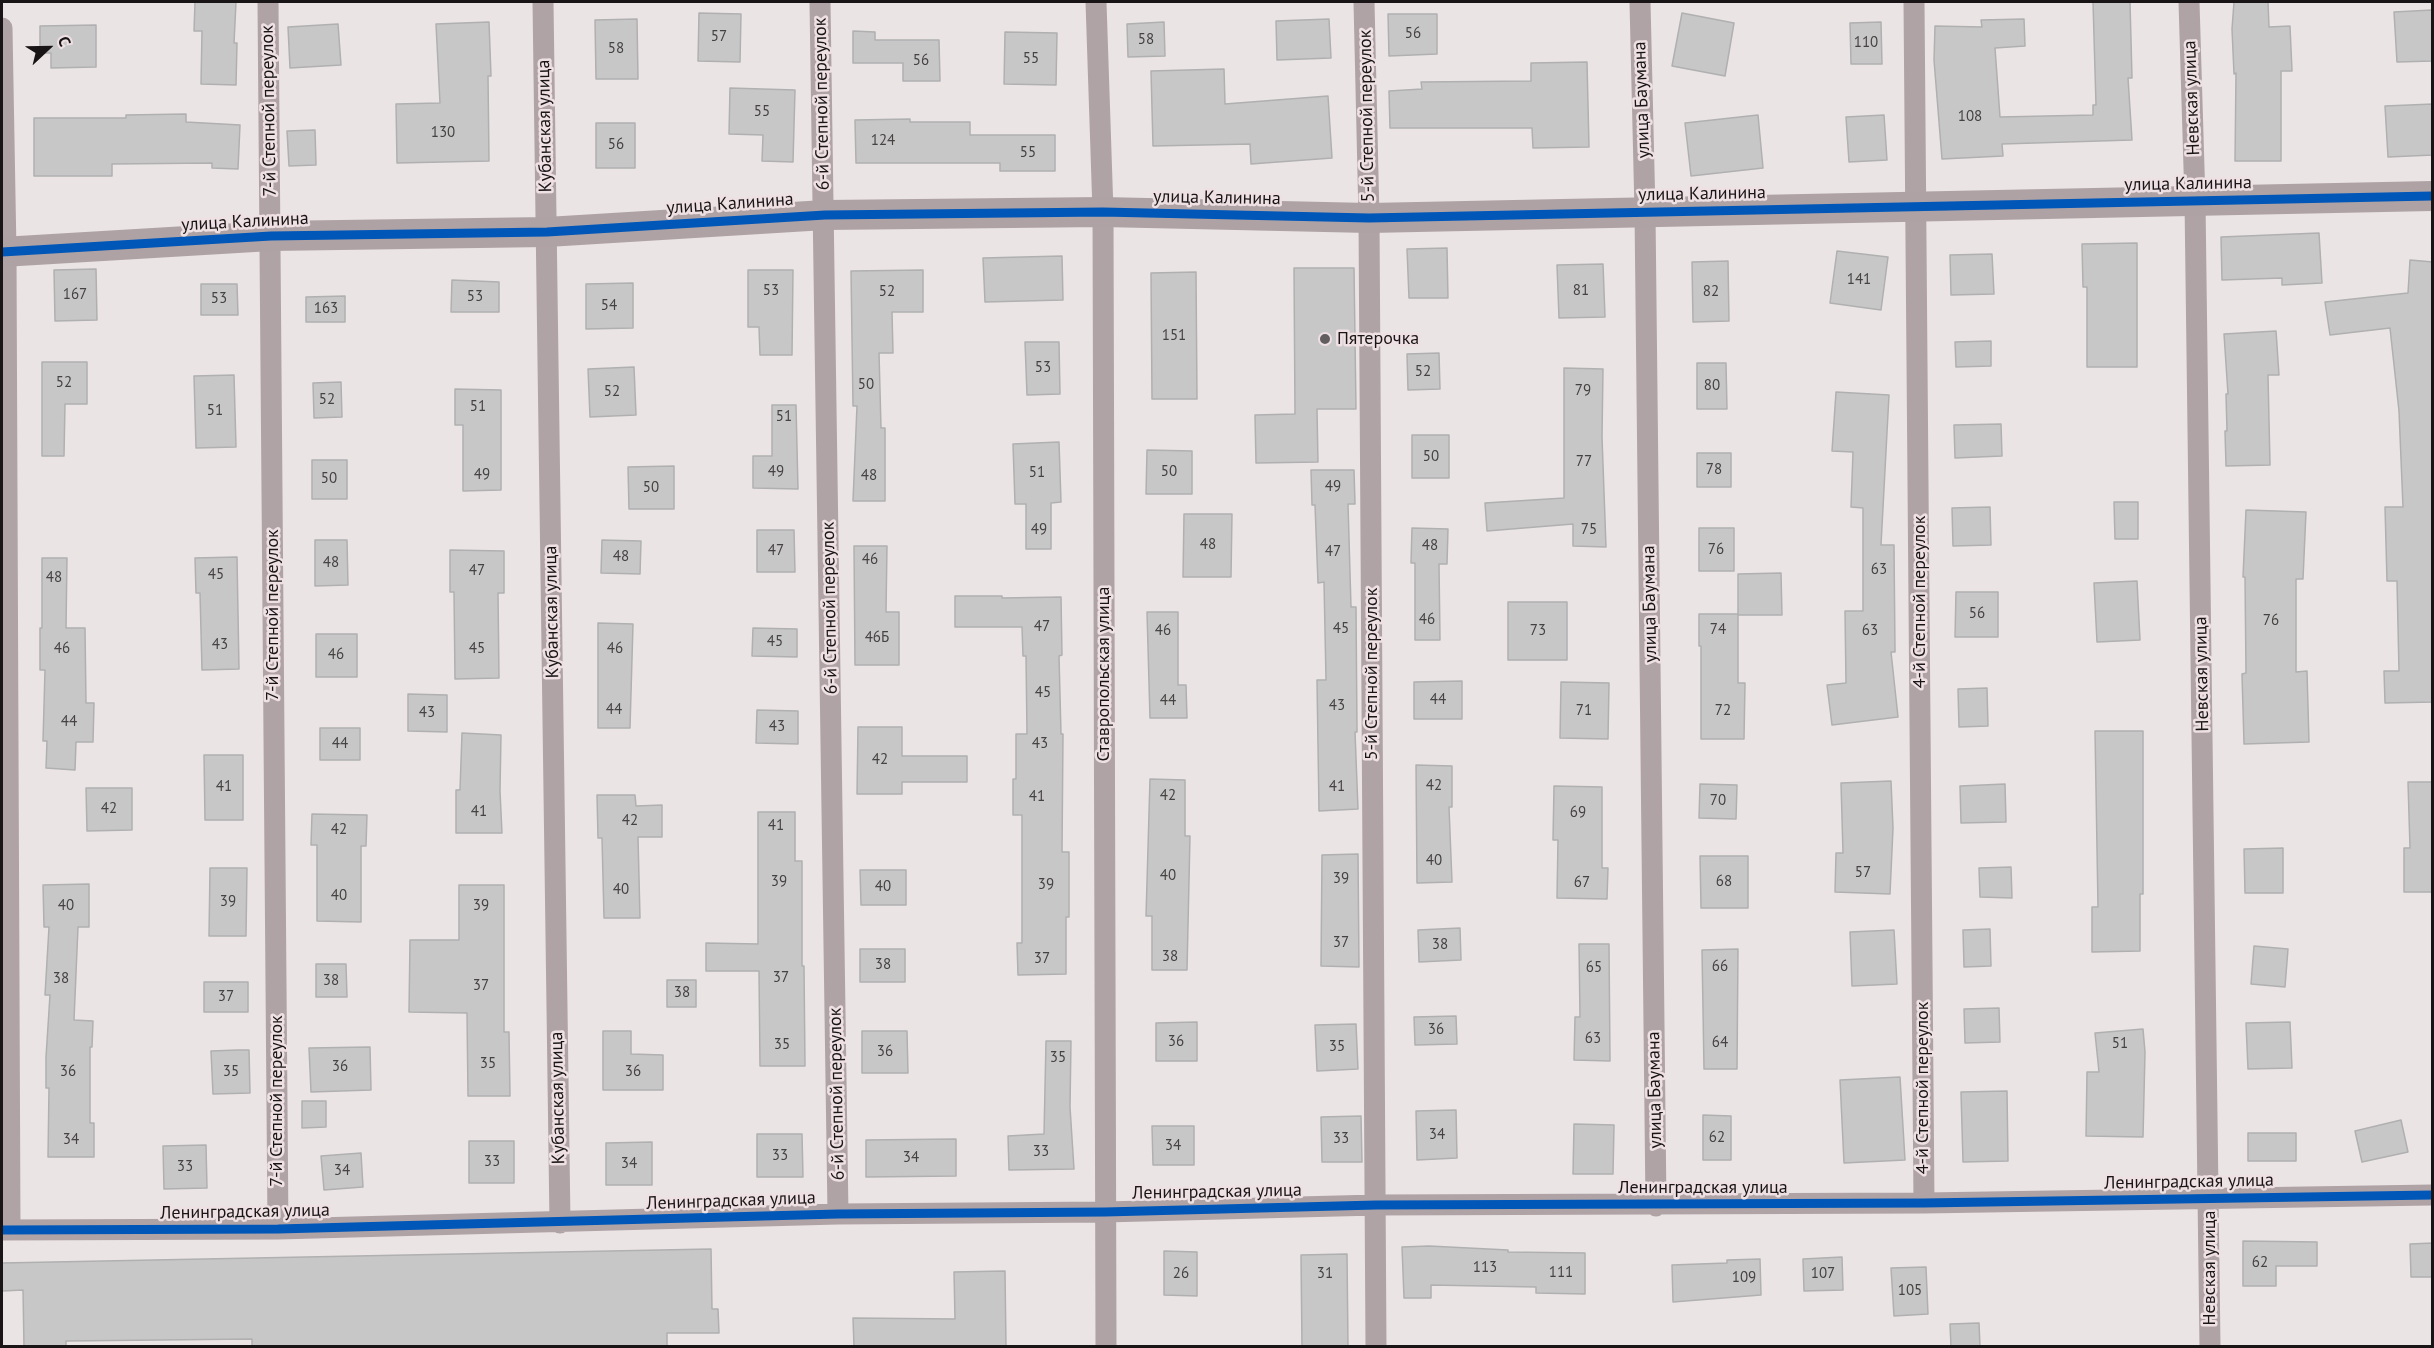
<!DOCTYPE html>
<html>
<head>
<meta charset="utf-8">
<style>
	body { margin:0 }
	#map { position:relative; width:2434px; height:1348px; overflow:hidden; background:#eae4e5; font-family:"PT Sans",sans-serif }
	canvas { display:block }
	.frame { position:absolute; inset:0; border:3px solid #191516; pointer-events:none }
	.north { position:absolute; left:18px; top:18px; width:60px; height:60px; -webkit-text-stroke:4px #eee0e3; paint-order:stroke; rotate:68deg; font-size:16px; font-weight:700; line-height:24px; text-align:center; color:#191516 }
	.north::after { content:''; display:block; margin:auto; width:21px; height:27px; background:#191516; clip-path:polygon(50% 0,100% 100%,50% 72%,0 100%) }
</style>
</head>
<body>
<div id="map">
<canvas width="2434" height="1348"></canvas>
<div class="frame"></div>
<div class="north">С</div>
</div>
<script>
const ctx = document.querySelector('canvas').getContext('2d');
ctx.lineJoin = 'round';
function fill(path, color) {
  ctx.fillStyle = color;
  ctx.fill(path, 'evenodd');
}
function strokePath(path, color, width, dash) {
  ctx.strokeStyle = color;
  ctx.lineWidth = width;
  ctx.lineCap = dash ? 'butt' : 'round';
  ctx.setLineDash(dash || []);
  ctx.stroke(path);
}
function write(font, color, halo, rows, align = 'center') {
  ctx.font = font + ' "PT Sans",sans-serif';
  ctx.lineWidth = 5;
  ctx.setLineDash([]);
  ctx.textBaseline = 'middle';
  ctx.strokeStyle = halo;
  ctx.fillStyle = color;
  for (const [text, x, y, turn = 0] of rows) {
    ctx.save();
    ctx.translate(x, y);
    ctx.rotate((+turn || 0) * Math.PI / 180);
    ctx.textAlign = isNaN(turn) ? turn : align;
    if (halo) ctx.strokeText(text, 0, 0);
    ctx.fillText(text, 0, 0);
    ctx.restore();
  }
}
const building = new Path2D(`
	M195,2H236L234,43H237L236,85L201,84L202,31H194Z
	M2093,2H2130L2132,78H2128L2132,140L2002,144L2003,156L1942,159L1934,60L1935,26L1982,27L1981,20L2024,19L2025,46L1995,48L2000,117L2093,115V105H2096Z
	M2234,2H2268L2269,27L2290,26L2292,71H2281V161H2235L2236,73L2234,74L2232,29Z
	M2432,10L2433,61L2397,62L2394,12Z
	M699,13L741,14L740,62L698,61Z
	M1682,13L1734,23L1725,76L1672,66Z
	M1388,14H1437V54L1389,56Z
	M637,19L638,79H596L595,20Z
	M1329,19L1331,58L1277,60L1276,21Z
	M489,22L491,76H488L489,161L397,163L396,104L440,103L436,24Z
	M1164,22L1165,56L1128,57L1127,24Z
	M1881,22L1882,64H1851L1850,23Z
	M338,24L341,65L290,68L288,27Z
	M96,25V67L51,68V53H40V26Z
	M853,31L875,32V40H939L940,81H903V63H853Z
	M1005,32L1057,33L1056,85L1004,84Z
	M1587,62L1589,147L1533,148L1532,128H1390L1389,91L1422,89L1421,82L1531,81V63Z
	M1224,69L1225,104L1328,96L1332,158L1251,164L1250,144L1153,146L1151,71Z
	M730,88L795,90L793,162L762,161L763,135L729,134Z
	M2433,104V155L2388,157L2385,106Z
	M186,114V122L240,125L238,169L212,168V163L112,164V176H34V118H126V115Z
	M1758,115L1763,168L1691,176L1685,123Z
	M1884,115L1887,160L1849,162L1846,117Z
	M910,119V122H970V135H1055V171H1000V163H856L855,120Z
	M596,123H635V168H596Z
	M315,130L316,165L289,166L287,131Z
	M2319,233L2322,283L2282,285V278L2222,280L2221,237Z
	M2137,243V367H2087V287H2083L2082,244Z
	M1447,248L1448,298H1409L1407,249Z
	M1837,251L1888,257L1881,310L1830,303Z
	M1992,254L1994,294L1951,295L1950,255Z
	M1062,256L1063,300L985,302L983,258Z
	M2410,260L2433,262V702L2385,703L2384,671H2399L2397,581H2387L2385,507H2403L2399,411L2390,328L2330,335L2325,302L2408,293Z
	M1728,261L1729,321L1693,322L1692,262Z
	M1603,264L1605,317L1559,318L1557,265Z
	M1294,268H1354L1356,409H1317L1318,462L1256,463L1255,415L1295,414Z
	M96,269L97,320L55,321L54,270Z
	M748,270H793L792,355H760L759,327H748Z
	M923,270V312H892L893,353H879L881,428H885V501H853L857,406H853L851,271Z
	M1196,272L1197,399H1152L1151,273Z
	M452,280L499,282V312H451Z
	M633,283V328L586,329V284Z
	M201,284H237L238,315H201Z
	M345,296V322H306V297Z
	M2276,331L2279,375H2268L2270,465L2226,466L2225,431H2227L2226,394H2228L2224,334Z
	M1991,341V366L1956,367L1955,342Z
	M1025,342H1059L1060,394L1027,395Z
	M1439,353L1440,389L1408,390L1407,354Z
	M42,362H87V404H65L64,456H42Z
	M1697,363H1726L1727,409H1697Z
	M634,367L636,415L590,417L588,369Z
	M1564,368L1603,369L1602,437L1606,547L1573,546V524L1487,531L1485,503L1564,498Z
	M234,375L236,447L196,448L194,376Z
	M341,382L342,417L314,418L313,383Z
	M455,389L501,390V490L463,491V425H455Z
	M1836,392L1889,395L1881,545H1894L1895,652H1891L1898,717L1832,725L1827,685L1846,683L1845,611H1863V508L1851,507L1853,452L1832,451Z
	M772,405H796L798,489L753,488V456H772Z
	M2001,424L2002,456L1955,458L1954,425Z
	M1412,435H1449V478H1412Z
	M1059,442L1061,502L1051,503V549H1026V504H1015L1013,444Z
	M1147,450L1192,451V494H1146Z
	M1697,453H1731V487H1697Z
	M312,460H347V499H312Z
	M674,466V509H629L628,467Z
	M1311,470H1354L1355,504H1348L1351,607H1356L1357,732H1355L1358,809L1319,811L1317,680H1326L1324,582L1318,583L1315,505H1312Z
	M2114,502H2138V539H2115Z
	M1990,507L1991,545L1953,546L1952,508Z
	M2246,510L2306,512L2303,579H2296V672L2307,671L2309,742L2244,744L2242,674L2246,673L2245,577H2243Z
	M1184,514H1232L1231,577H1183Z
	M1412,528L1448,529L1447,564H1439L1440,640H1415V563H1411Z
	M1699,528H1734V571H1699Z
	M757,530H794L795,572H757Z
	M315,540H347L348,585L315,586Z
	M602,540L641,541L640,574L601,573Z
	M854,546H887L886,612H899V665H855Z
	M450,550L504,551V593H498L499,678L455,679L454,592H450Z
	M237,557L239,669L202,670L200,593H196L195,558Z
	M42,558H67L66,628H85L86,703H94L93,742H76L75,770L46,768L47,741H43L45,670H40V628H42Z
	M1781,573L1782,615H1738V574Z
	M2137,581L2140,640L2097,642L2094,583Z
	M1956,592H1998V637H1955Z
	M955,596H1002V598L1061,597L1062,655L1059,656L1061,734H1063L1062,852H1069V917H1066V974L1018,975L1017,943H1022V815H1013V779H1016V734H1027L1026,656H1023L1022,627H955Z
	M1508,602H1567V660H1508Z
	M1147,612H1178V685H1186L1187,718H1150Z
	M1699,614H1738V683H1745L1744,739H1701V646H1699Z
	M598,623L633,624L630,728H598Z
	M753,628L797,629V657L752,656Z
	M316,634H357V677H316Z
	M1462,681V719H1414V682Z
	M1561,682L1609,683L1608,739L1560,738Z
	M1987,688L1988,726L1959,727L1958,689Z
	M408,694L447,695V732L408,731Z
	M757,710L798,711V744L756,743Z
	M858,727H902V756H967V782H902V794H857Z
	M320,728H360V760H320Z
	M2095,731H2143V894H2140V951L2092,952V907H2098Z
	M462,733L501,735L500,791L502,833H456V790H460Z
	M204,755H243V820H205Z
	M1416,765L1452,766V807H1449L1452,882L1417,883Z
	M1150,779L1185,780V836H1190L1187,970H1152V916H1146Z
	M1891,781L1893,828L1890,894L1835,892L1836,853H1843L1841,783Z
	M2408,782H2433V892H2404V848H2410Z
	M1700,784L1737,785L1736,819L1699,818Z
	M2005,784L2006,822L1961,823L1960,786Z
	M1554,786L1602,787V868H1608L1607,899L1557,898L1558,840H1553Z
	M86,788H132V830L87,831Z
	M597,795H635L636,806L662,805V837H638L640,918H604L602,838H598Z
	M758,812H795V861H802V966H804L805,1066H760L759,971H706V943L758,944Z
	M312,814L367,815L366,846H361V922L317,921V845H311Z
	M2283,848V893H2245L2244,849Z
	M1358,854L1359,967L1321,966L1322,855Z
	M1700,856H1748V908H1701Z
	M2011,867L2012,898L1980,897L1979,868Z
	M210,868H247L246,936H209Z
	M860,870H906V905H861Z
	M89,884V927H78L74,1020L93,1021L92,1047H90V1123H94V1157H48L49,1088H46V1057L50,995H45L49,927H44L43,885Z
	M459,885H504V1032H509L510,1096H468L467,1013L409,1012L410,940H459Z
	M1460,928L1461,960L1419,962L1418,930Z
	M1990,929L1991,966L1964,967L1963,930Z
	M1894,930L1897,984L1852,986L1850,932Z
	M1579,944H1609L1610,1061L1574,1060L1575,1017H1580Z
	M2254,946L2288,949L2285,987L2251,984Z
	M860,949H905V982H860Z
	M1738,949L1737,1069H1704L1702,950Z
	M316,964H346L347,997H316Z
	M667,980H696V1007H667Z
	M204,982H248V1012H204Z
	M1999,1008L2000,1042L1965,1043L1964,1009Z
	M1456,1016L1457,1044L1415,1045L1414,1017Z
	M1197,1022V1061H1156V1023Z
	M2290,1022L2292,1068L2248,1069L2246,1023Z
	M1356,1024L1358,1069L1317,1071L1315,1025Z
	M2143,1029L2145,1052L2143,1137L2086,1136L2087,1072H2099L2095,1033Z
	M603,1031H631V1054L663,1055V1090H603Z
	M862,1031H907L908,1073H862Z
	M1046,1041H1071L1070,1107L1074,1169L1009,1170L1008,1136L1044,1134Z
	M370,1047L371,1090L311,1092L309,1048Z
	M238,1050H249L250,1093L213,1094L211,1051Z
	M1900,1077L1905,1160L1844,1163L1840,1080Z
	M2007,1091L2008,1161L1963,1162L1961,1092Z
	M302,1101H326V1127L302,1128Z
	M1456,1110L1457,1158L1417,1160L1416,1111Z
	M1703,1115L1731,1116V1160H1703Z
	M1361,1116L1362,1162H1322L1321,1117Z
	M2401,1120L2408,1152L2362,1162L2355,1131Z
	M1574,1124L1614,1125L1613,1174H1573Z
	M1152,1126H1194V1165H1153Z
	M2248,1133H2296V1161H2248Z
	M757,1134H802L803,1177H757Z
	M956,1139V1176L866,1177V1140Z
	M469,1141H514V1183H469Z
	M652,1142V1185H606V1143Z
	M206,1145L207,1188L164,1189L163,1146Z
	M361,1153L363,1187L324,1190L321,1156Z
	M2243,1241L2317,1242V1266H2276V1286H2243Z
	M2433,1243V1277H2411L2410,1244Z
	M1429,1246L1508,1250V1252L1585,1253V1294L1536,1293V1287L1431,1285V1298H1404L1402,1247Z
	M711,1249L712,1309H718L719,1333H667V1347H252V1339L66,1341V1347H24L23,1290L2,1291V1263Z
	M1164,1251L1197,1252V1296L1164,1295Z
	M1347,1254L1348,1347H1302L1301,1255Z
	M1842,1257L1843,1290L1804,1291L1803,1259Z
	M1760,1259L1761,1295L1673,1302L1672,1265L1727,1263V1260Z
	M1926,1267L1928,1314L1894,1316L1891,1268Z
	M1005,1271L1006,1347H854L853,1318L955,1319L954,1272Z
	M1979,1323L1980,1347H1951L1950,1324Z`);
fill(building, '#c8c7c8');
strokePath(building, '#b0b0b1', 1.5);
strokePath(new Path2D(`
	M268,2L278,1229
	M543,2L560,1223
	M820,2L838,1214
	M1096,2L1103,212L1106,1346
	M1364,2L1369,218L1376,1346
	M1640,2L1645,212L1656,1206
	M1914,2L1924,1203
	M2189,2L2195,201L2210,1346
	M2,28L6,252L10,1230
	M2,1230L278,1229L838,1214L1105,1212L1376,1205L1924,1203L2432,1195`), '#b0a3a6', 21);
strokePath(new Path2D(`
	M2,252L271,236L547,232L825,215L1103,212L1369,218L2432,196`), '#afa2a4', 30);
strokePath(new Path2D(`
	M2,252L271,236L547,232L825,215L1103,212L1369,218L2432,196
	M2,1230L278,1229L838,1214L1105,1212L1376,1205L1924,1203L2432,1195`), '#0057b8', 9);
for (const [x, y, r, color] of [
	[1325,339,6,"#625d5e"]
]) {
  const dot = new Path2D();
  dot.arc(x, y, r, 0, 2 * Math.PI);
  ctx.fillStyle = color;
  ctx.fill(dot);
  strokePath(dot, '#eee0e3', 2);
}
write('15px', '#454242', null, [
	["56",1413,34],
	["57",719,37],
	["58",1146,40],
	["110",1866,43],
	["58",616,49],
	["55",1031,59],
	["56",921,61],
	["55",762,112],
	["108",1970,117],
	["130",443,133],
	["124",883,141],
	["56",616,145],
	["55",1028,153],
	["141",1859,280],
	["53",771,291],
	["81",1581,291],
	["52",887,292],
	["82",1711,292],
	["167",75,295],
	["53",475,297],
	["53",219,299],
	["54",609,306],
	["163",326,309],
	["151",1174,336],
	["53",1043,368],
	["52",1423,372],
	["52",64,383],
	["50",866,385],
	["80",1712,386],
	["79",1583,391],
	["52",612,392],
	["52",327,400],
	["51",478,407],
	["51",215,411],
	["51",784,417],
	["50",1431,457],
	["77",1584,462],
	["78",1714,470],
	["49",776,472],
	["50",1169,472],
	["51",1037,473],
	["49",482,475],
	["48",869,476],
	["50",329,479],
	["49",1333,487],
	["50",651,488],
	["49",1039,530],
	["75",1589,530],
	["48",1208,545],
	["48",1430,546],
	["76",1716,550],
	["47",776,551],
	["47",1333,552],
	["48",621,557],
	["46",870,560],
	["48",331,563],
	["63",1879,570],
	["47",477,571],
	["45",216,575],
	["48",54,578],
	["56",1977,614],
	["46",1427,620],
	["76",2271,621],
	["47",1042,627],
	["45",1341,629],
	["74",1718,630],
	["46",1163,631],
	["73",1538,631],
	["63",1870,631],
	["46Б",877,638],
	["45",775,642],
	["43",220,645],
	["46",62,649],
	["45",477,649],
	["46",615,649],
	["46",336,655],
	["45",1043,693],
	["44",1438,700],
	["44",1168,701],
	["43",1337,706],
	["44",614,710],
	["71",1584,711],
	["72",1723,711],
	["43",427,713],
	["44",69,722],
	["43",777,727],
	["44",340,744],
	["43",1040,744],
	["42",880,760],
	["42",1434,786],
	["41",224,787],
	["41",1337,787],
	["42",1168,796],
	["41",1037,797],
	["70",1718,801],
	["42",109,809],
	["41",479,812],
	["69",1578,813],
	["42",630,821],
	["41",776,826],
	["42",339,830],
	["40",1434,861],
	["57",1863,873],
	["40",1168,876],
	["39",1341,879],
	["39",779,882],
	["68",1724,882],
	["67",1582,883],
	["39",1046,885],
	["40",883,887],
	["40",621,890],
	["40",339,896],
	["39",228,902],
	["40",66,906],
	["39",481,906],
	["37",1341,943],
	["38",1440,945],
	["38",1170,957],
	["37",1042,959],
	["38",883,965],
	["66",1720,967],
	["65",1594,968],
	["37",781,978],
	["38",61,979],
	["38",331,981],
	["37",481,986],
	["38",682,993],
	["37",226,997],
	["36",1436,1030],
	["63",1593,1039],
	["36",1176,1042],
	["64",1720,1043],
	["51",2120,1044],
	["35",782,1045],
	["35",1337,1047],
	["36",885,1052],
	["35",1058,1058],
	["35",488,1064],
	["36",340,1067],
	["36",68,1072],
	["35",231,1072],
	["36",633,1072],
	["34",1437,1135],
	["62",1717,1138],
	["33",1341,1139],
	["34",71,1140],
	["34",1173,1146],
	["33",1041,1152],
	["33",780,1156],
	["34",911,1158],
	["33",492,1162],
	["34",629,1164],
	["33",185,1167],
	["34",342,1171],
	["62",2260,1263],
	["113",1485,1268],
	["111",1561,1273],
	["26",1181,1274],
	["31",1325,1274],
	["107",1823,1274],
	["109",1744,1278],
	["105",1910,1291]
]);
write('18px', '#191516', '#eee0e3', [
	["Невская улица",2192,98,-92],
	["улица Баумана",1642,100,-92],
	["6-й Степной переулок",822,104,-91],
	["7-й Степной переулок",269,111,-91],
	["5-й Степной переулок",1367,116,-91],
	["Кубанская улица",545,126,-91],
	["улица Калинина",2188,184,-1],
	["улица Калинина",1702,194,-1],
	["улица Калинина",1217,198,1],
	["улица Калинина",730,204,-4],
	["улица Калинина",245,222,-3],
	["4-й Степной переулок",1920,602,-90],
	["улица Баумана",1650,604,-91],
	["6-й Степной переулок",830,608,-91],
	["Кубанская улица",552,612,-91],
	["7-й Степной переулок",273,615,-90],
	["Ставропольская улица",1104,674,-90],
	["5-й Степной переулок",1372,674,-90],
	["Невская улица",2202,674,-91],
	["4-й Степной переулок",1923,1088,-90],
	["улица Баумана",1655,1090,-91],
	["6-й Степной переулок",837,1094,-91],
	["Кубанская улица",558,1098,-91],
	["7-й Степной переулок",277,1101,-90],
	["Ленинградская улица",2189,1182,-1],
	["Ленинградская улица",1703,1188],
	["Ленинградская улица",1217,1192,-1],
	["Ленинградская улица",731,1201,-2],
	["Ленинградская улица",245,1212,-1],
	["Невская улица",2210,1268,-90]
]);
write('18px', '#191516', '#eee0e3', [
	["Пятерочка",1337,339]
], 'left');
</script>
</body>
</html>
